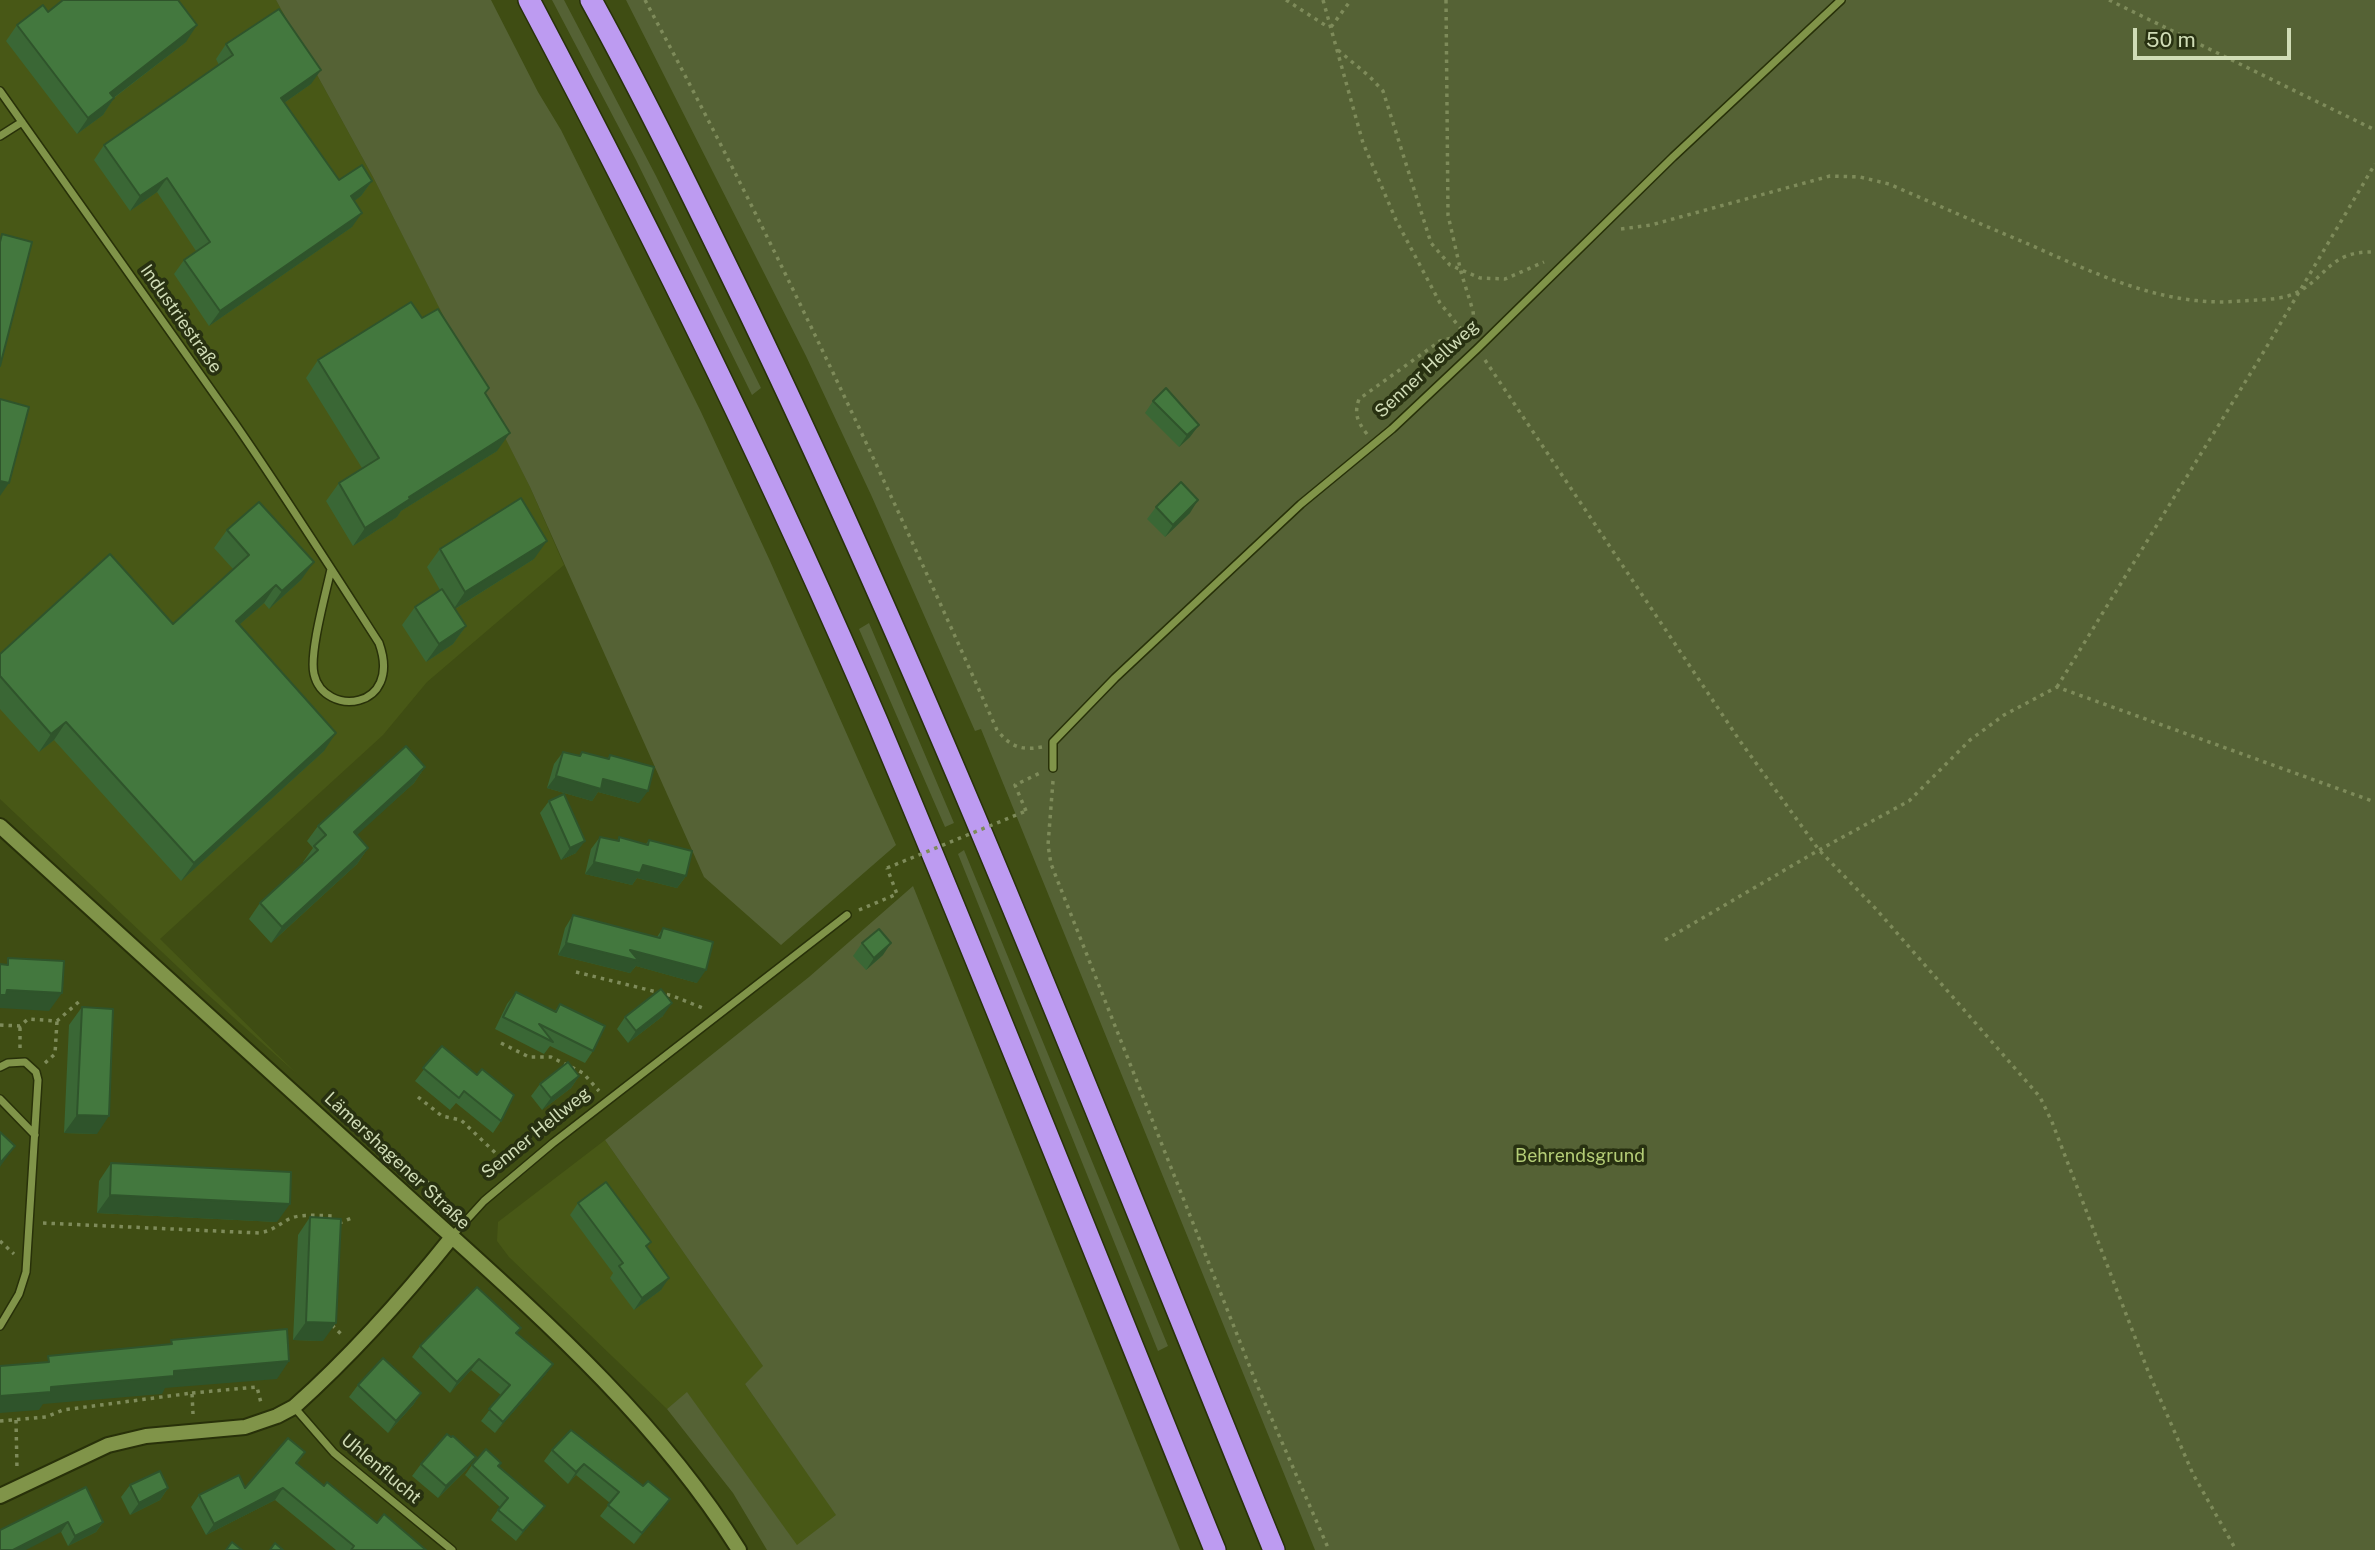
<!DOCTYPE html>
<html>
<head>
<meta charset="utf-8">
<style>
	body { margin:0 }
	#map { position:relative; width:2375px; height:1550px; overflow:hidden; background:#3f4d13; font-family:"Public Sans",sans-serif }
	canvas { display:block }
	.scale { position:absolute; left:2133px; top:28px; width:158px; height:32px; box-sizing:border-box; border:4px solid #d0dcb6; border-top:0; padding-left:9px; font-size:21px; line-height:24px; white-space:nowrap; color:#d0dcb6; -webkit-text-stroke:5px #283111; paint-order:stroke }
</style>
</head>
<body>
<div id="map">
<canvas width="2375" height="1550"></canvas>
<div class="scale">50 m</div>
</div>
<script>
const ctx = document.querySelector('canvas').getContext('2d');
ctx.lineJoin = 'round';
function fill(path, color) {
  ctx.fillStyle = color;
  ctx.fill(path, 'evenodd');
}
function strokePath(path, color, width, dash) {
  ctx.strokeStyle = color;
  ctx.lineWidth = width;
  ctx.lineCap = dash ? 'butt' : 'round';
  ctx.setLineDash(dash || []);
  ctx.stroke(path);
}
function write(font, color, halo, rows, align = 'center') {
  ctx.font = font + ' "Public Sans",sans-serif';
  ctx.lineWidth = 7;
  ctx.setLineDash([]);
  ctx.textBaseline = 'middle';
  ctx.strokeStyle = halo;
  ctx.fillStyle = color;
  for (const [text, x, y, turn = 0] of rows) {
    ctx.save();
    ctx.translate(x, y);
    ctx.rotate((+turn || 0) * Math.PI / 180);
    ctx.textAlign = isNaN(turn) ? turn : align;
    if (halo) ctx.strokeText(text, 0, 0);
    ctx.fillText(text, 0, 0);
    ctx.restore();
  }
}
fill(new Path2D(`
	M0,0H276L373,177L474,375L530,487L564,565L427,682L383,735L160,939L296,1073L197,985L0,799Z
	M605,1140L764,1367L745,1384L837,1515L797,1546L687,1393L667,1409L509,1257L497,1241L498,1222Z`), '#485816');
fill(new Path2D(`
	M276,0H491L538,92L561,130L701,412L770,561L896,845L781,945L704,877L530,487L373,177Z
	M552,0H564L656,176L761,388L752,395L636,160Z
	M626,0H2375V1550H1315L981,729L975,731L872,497L806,356Z
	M869,623L954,823L945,827L859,629Z
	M964,850L1168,1346L1158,1351L958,854Z
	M913,886L1180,1550H767L733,1493L667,1409L687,1392L797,1545L836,1515L745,1384L763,1366L605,1140L809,977Z`), '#556235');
const street = new Path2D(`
	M0,91L236,425C285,496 332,570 379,643C403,710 324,718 314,674C309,653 326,593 331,569
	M0,136L22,122
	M1053,768V742L1115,678L1301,504L1392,429L1477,349L1673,157L1841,0
	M0,1067L8,1063L25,1062L36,1072L38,1080L26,1272L19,1294L0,1326
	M0,1099L35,1135
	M452,1236L484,1201L553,1143L847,915
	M294,1407L334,1453L452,1550`);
const secondary = new Path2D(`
	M0,826C136,949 272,1072 407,1196C527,1305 653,1412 739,1550
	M0,1496L108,1445L146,1436L245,1427L277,1416L294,1407C351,1356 404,1297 452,1237`);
const highway = new Path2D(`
	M529,0C654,236 772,476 877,721C993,996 1103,1274 1215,1550
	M591,0C647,102 698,207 749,312C943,716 1105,1135 1274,1550`);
strokePath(street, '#283109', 10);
strokePath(secondary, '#283109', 18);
strokePath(highway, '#283109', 24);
strokePath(new Path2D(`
	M645,0C773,238 887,483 997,730C1010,746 1020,751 1042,747
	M1286,0L1328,27
	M1323,0L1363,143L1396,220L1440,303L1470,340
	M1446,0L1448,215L1461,272L1473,311L1475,333
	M2109,0L2375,130
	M1331,27L1351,0
	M1338,50L1370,77L1383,91L1431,243L1450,265L1480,278L1505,279L1544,262
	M1621,229L1651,225L1830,176L1860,177L1889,184C1935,204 1980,224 2026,243C2094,273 2165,308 2240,301C2255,300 2274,300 2288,296C2327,283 2325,250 2375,252
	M1485,360L1740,741L1819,850L1876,909L2040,1097L2052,1122L2148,1371L2193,1474L2236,1550
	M1367,434C1357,421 1354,414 1359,399L1440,341L1464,335
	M2057,687L2260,358L2375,164
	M1053,781L1048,845L1051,864L1257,1385L1329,1550
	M1026,811L1015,785L1042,772
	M859,910L897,894L887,868
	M1665,940L1819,850L1909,801L1970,740L2004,715L2057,687L2375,802
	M576,972L673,996L705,1009
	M0,1025L20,1026L28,1019L57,1021L82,999
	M501,1043L529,1057H551L583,1073L599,1091
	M20,1048V1026
	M45,1063L55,1054L57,1021
	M418,1097L442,1116L461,1120L507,1164
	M385,1150L439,1191
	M43,1223L259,1233C272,1231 278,1225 289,1219C302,1213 321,1216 334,1216V1220
	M339,1223L352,1218
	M0,1241L14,1254
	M332,1325L344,1337
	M192,1393L257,1387L261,1403
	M16,1420L17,1470
	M0,1421L46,1417L63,1410L192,1393L193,1414`), '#7e8b5a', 3.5, [3.5, 5]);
strokePath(street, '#809449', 7);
strokePath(secondary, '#809449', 14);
strokePath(highway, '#bd9bf1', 21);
strokePath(new Path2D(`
	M887,868L1026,811`), '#7e8b5a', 3.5, [3.5, 5]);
fill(new Path2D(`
	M48,12L186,42L114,98L103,115L77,134L6,41L17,25Z
	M226,44L311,84L284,103L339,180L372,181L361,196L354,201L352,227L209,326L174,274L184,260L196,251L157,192L130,211L94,160L104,145L219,65L216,59Z
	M422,318L489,388L485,393L497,451L401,511L397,517L353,546L326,501L339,483L362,468L306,378L318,360Z
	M1153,401L1190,437L1179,447L1145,413Z
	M1156,507L1190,513L1165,537L1147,519Z
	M227,530L301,580L269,609L264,603L239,625L324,751L181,881L54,740L39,752L0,709V654L173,624L233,569L214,548Z
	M440,549L534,559L455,609L466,626L453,644L426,662L402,625L415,607L440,590L427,567Z
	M563,752L579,756L582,752L607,759L610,755L639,803L598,792L592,801L547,788L554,764Z
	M425,767L414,783L356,835L368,848L357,864L271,943L249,919L260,903L304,863L303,862L313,848L307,841L318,826Z
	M549,801L576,853L561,860L540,813Z
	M600,837L617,841L619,837L646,844L649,840L686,876L677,888L637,878L632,885L585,874L591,849Z
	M573,915L657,937L663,928L697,983L636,966L630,973L558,955L565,928Z
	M862,943L883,955L866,970L853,956Z
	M516,992L555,1011L560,1004L593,1051L585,1063L550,1046L544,1054L495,1029L507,1004Z
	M82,1007L97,1134L64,1133L69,1025Z
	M663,1016L628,1043L617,1029L625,1017Z
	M442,1046L501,1121L493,1133L456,1103L450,1110L415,1081Z
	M579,1076L571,1088L542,1110L531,1096L540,1084Z
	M111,1163L277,1222L97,1213L99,1181Z
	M578,1203L651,1242L647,1247L661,1290L634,1310L610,1278L613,1273L570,1215Z
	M310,1217L323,1341L293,1340L298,1235Z
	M517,1333L553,1364L545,1375L495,1433L481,1421L501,1395L471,1370L450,1393L412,1357L420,1346Z
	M358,1385L421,1393L413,1405L388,1433L349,1397Z
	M571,1430L662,1510L634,1544L600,1516L610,1503L576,1475L568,1484L544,1461L552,1450Z
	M305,1452L297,1464L324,1486L377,1523L426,1550H336L275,1500L206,1535L191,1507L199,1495L245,1488Z
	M501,1463L498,1466L537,1516L516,1541L491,1520L500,1507L465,1475L472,1465Z
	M421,1464L467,1469L438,1498L412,1476Z
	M130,1485L168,1488L160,1500L130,1515L121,1497Z
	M86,1487L103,1522L96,1532L68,1546L61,1532Z`), '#3a6735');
fill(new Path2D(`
	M197,25L186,42L99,109L110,93Z
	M321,70L311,84L271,112L281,98Z
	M114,98L103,115L77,134L88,118Z
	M167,178L157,192L130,211L140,196Z
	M372,181L361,196L341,211L351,196Z
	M362,213L352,227L209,326L220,311Z
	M1199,425L1190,437L1179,447L1187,435Z
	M510,433L497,451L401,511L397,517L353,546L365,528L409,497Z
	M0,481L9,483L0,496Z
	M1198,500L1190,513L1165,537L1173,525Z
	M547,541L534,559L453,610L465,592Z
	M314,562L301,580L269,609L282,591Z
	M276,585L264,603L223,639L236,621Z
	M466,626L453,644L426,662L439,644Z
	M66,722L54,740L39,752L51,734Z
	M336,733L324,751L181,881L194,863Z
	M425,767L414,783L343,848L354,832Z
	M556,776L603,779L648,791L639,803L598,792L592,801L547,788Z
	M585,841L576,853L561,860L570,848Z
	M368,848L357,864L271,943L282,927Z
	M594,862L643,865L686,876L677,888L637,878L632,885L585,874Z
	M566,943L630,950L706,970L697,983L636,966L630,973L558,955Z
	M891,943L883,955L866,970L874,958Z
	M7,990L62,993L49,1011L0,1008V995Z
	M672,1003L663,1016L628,1043L636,1031Z
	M579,1076L571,1088L542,1110L551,1098Z
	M77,1115L109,1116L97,1134L64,1133Z
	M15,1146L2,1164L0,1167V1163Z
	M110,1195L290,1204L277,1222L97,1213Z
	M669,1278L661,1290L634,1310L642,1298Z
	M306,1322L336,1323L323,1341L293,1340Z
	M479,1359L471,1370L450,1393L457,1382Z
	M289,1361L277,1379L165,1388L162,1394L43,1404L39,1410L0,1413V1396L51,1387L174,1371Z
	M553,1364L545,1375L495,1433L503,1422Z
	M421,1393L413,1405L388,1433L396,1421Z
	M476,1457L467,1469L438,1498L446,1486Z
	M584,1464L576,1475L568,1484L576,1472Z
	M168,1488L160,1500L130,1515L139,1503Z
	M283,1488L275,1500L206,1535L214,1524Z
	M670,1499L662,1510L634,1544L642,1533Z
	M545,1506L537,1516L516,1541L523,1531Z
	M68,1522L61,1532L26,1550H13Z
	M103,1522L96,1532L68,1546L75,1536Z`), '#2f542b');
const building = new Path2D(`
	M63,0H178L197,25L110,93L114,98L88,118L17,25L43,5L48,12Z
	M279,9L321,70L281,98L339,180L362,165L372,181L351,196L362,213L220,311L184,260L210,242L167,178L140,196L104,145L233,55L226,44Z
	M2,234L32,242L0,366V242Z
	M411,302L422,318L438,309L489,388L485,393L510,433L409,497L410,499L365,528L339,483L379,458L318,360Z
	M1166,388L1199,425L1187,435L1153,401Z
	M0,399L29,407L9,483L0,481Z
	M1181,482L1198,500L1173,525L1156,507Z
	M521,498L547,541L465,592L440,549Z
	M259,502L314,562L282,591L276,585L236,621L336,733L194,863L66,722L51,734L0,676V654L110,554L173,624L249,555L227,530Z
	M442,589L466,626L439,644L415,607Z
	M406,746L425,767L354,832L368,848L282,927L260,903L318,850L314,846L326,835L318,826Z
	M563,752L580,756L582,752L609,759L610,755L654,767L648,791L603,779L601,789L556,776Z
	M564,794L585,841L570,848L549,801Z
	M600,837L619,841V837L648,845L649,840L692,851L686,876L643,865L640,873L594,862Z
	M573,915L660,938L663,928L713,942L706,970L630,950L639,961L566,943Z
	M879,929L891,943L874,958L862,943Z
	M8,958L64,961L62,993L7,990L6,995H0V964L8,965Z
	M661,989L672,1003L636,1031L625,1017Z
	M516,992L556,1012L560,1004L605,1026L593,1051L539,1024L553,1042L503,1017Z
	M82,1007L113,1009L109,1116L77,1115Z
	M442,1046L477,1075L482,1069L514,1095L501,1121L464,1091L459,1098L423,1068Z
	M568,1062L579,1076L551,1098L540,1084Z
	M0,1132L15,1146L0,1163Z
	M111,1163L291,1172L290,1204L110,1195Z
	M606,1182L651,1242L646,1246L669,1278L642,1298L619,1266L623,1263L578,1203Z
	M310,1217L341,1219L336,1323L306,1322Z
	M477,1287L521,1328L516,1333L553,1364L503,1422L489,1409L510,1385L479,1359L457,1382L420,1346Z
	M287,1329L289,1361L174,1371V1376L51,1387V1392L0,1396V1366L49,1362L48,1356L172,1344L171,1340Z
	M383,1358L421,1393L396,1421L358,1385Z
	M571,1430L643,1486L648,1481L670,1499L642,1533L608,1505L619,1492L584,1464L576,1472L552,1450Z
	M447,1434L451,1437L453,1436L476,1457L446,1486L421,1464Z
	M288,1438L305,1452L296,1463L324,1486L327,1482L377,1523L384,1514L426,1550H351L354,1546L283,1488L214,1524L199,1495L239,1475L245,1488Z
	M486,1449L501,1463L498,1466L545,1506L523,1531L498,1510L508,1498L472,1465Z
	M160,1471L168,1488L139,1503L130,1485Z
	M86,1487L103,1522L75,1536L68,1522L13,1550H0V1530Z
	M232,1542L242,1550H226Z
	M275,1543L283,1550H270Z`);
fill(building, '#43783e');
strokePath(building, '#2f542b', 2);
write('18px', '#d0dcb6', '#283111', [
	["Industriestraße",181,319,55],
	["Senner Hellweg",1427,369,-43],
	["Senner Hellweg",536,1133,-39],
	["Lämershagener Straße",397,1161,43],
	["Uhlenflucht",381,1469,40]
]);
write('18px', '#b4cd76', '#283111', [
	["Behrendsgrund",1580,1156]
]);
</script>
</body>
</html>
